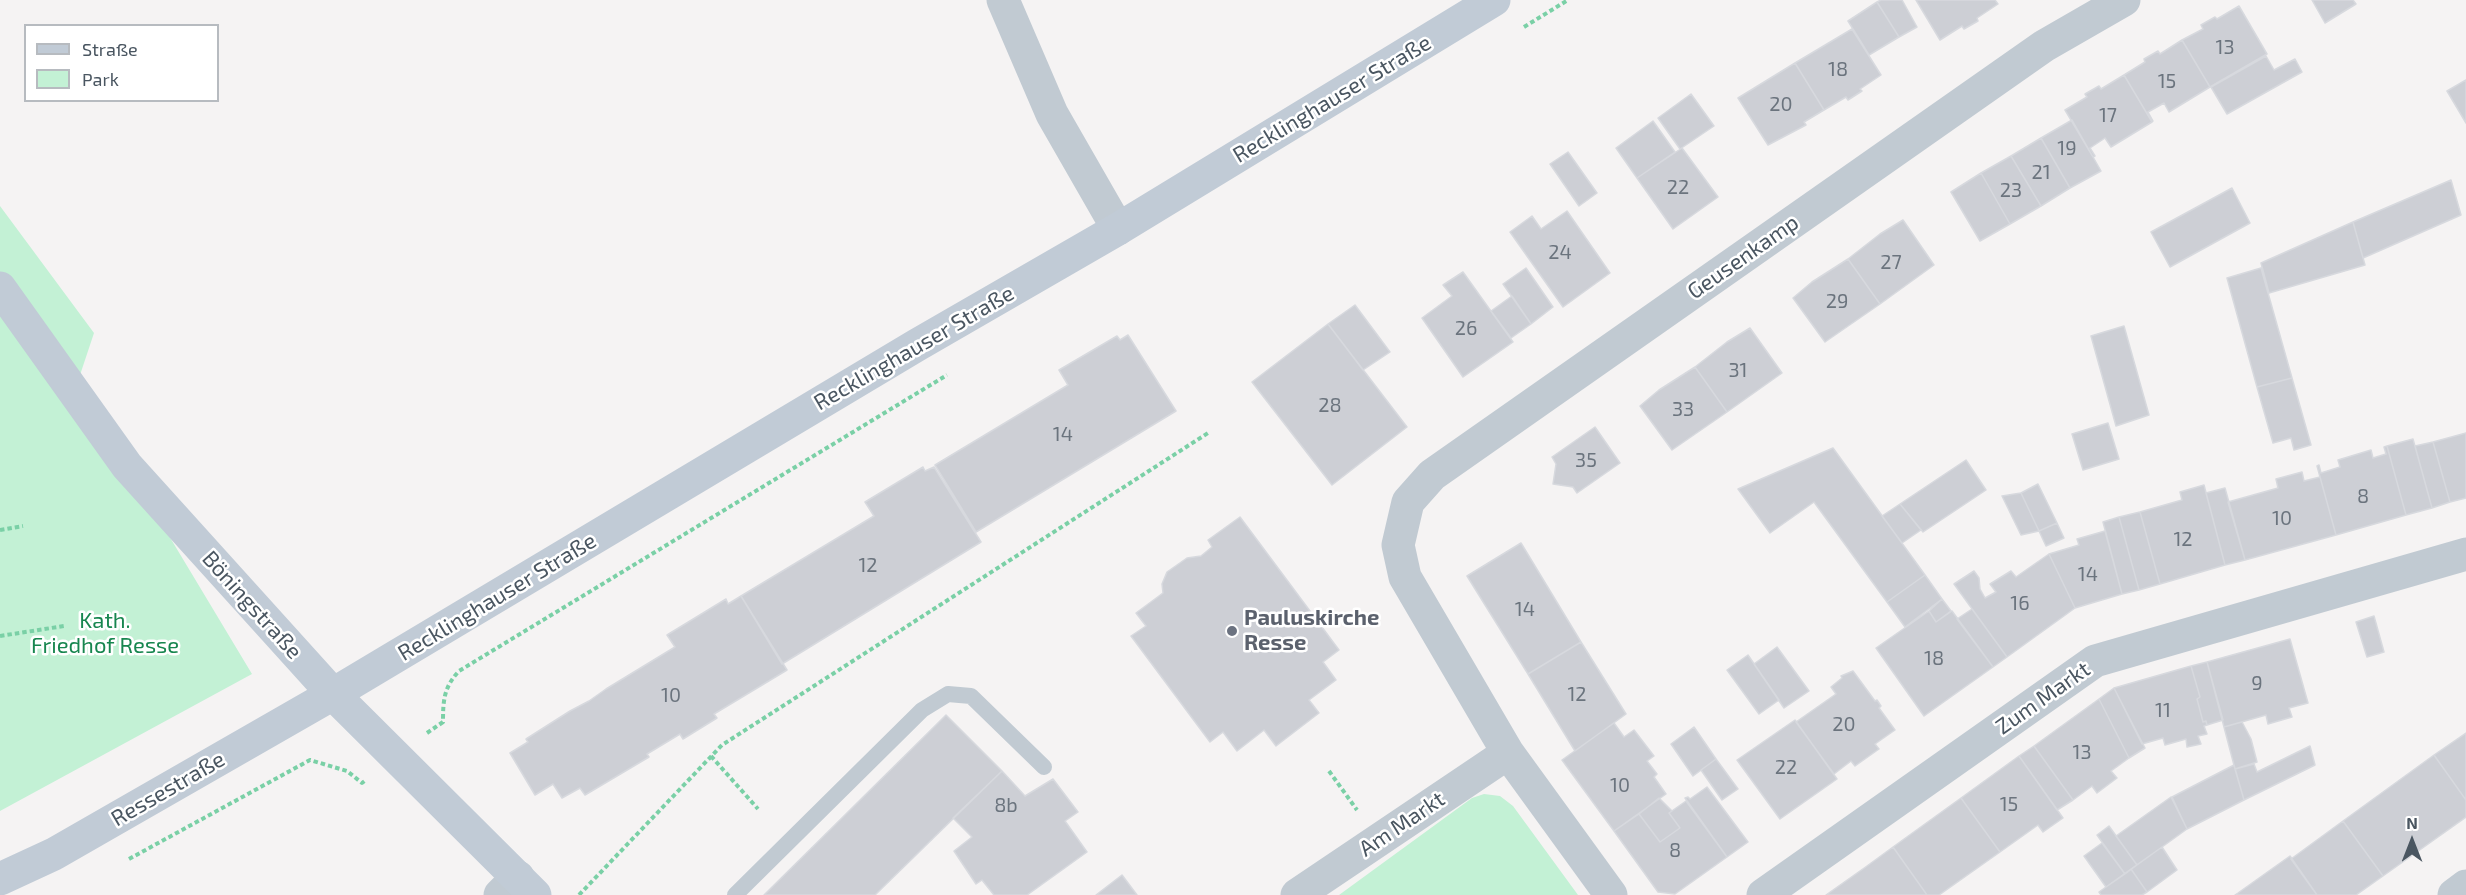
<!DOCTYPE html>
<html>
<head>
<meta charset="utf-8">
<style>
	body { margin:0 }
	#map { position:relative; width:2466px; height:895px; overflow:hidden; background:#f5f3f3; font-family:"Exo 2",sans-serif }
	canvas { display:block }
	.legend { position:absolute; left:24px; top:24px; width:195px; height:78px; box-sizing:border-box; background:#fff; border:2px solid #b7bbc0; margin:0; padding:8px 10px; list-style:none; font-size:18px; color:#4a5661 }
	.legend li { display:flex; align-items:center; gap:12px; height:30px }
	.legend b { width:30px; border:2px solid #b7bbc0 }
	.north { position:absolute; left:2382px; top:811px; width:60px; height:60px; -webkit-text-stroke:4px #fff; paint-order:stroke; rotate:0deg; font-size:16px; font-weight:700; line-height:24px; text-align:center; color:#4a5661 }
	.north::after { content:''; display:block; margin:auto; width:21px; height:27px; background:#4a5661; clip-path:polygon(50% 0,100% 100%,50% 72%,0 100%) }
</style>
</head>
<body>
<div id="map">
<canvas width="2466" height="895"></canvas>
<ul class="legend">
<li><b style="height:8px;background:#c1cbd6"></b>Straße</li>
<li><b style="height:16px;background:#c3f1d5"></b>Park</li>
</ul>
<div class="north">N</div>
</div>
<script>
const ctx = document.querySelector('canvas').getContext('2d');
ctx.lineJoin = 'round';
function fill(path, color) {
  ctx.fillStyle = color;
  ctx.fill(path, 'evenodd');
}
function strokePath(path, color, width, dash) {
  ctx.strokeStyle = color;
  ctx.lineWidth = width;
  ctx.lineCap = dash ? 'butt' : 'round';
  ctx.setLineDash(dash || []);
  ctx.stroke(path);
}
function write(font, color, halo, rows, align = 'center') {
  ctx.font = font + ' "Exo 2",sans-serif';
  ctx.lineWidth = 5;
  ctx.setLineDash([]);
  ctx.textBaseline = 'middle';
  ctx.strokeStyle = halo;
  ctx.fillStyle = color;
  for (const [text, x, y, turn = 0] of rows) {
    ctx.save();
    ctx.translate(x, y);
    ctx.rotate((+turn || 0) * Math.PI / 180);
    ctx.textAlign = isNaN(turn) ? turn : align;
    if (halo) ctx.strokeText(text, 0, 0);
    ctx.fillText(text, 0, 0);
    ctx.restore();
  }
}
fill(new Path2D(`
	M0,206L94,333L75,390L127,466L252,674L0,811Z
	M1484,794L1500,796L1513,806L1578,895H1339L1472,798Z`), '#c3f1d5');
const building = new Path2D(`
	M1881,0H1902L1917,27L1899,37L1877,2Z
	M1916,0H1995L1998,4L1977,18L1978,21L1964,29L1962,26L1940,40Z
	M2312,0H2353L2356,4L2325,23Z
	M1877,2L1899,37L1869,55L1848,21Z
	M2239,6L2267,54L2210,87L2182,40L2203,29L2201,25L2215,17L2217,19Z
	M1852,29L1881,75L1860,89L1862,91L1848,100L1846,97L1824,110L1795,63Z
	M2182,40L2210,87L2169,112L2164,103L2148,112L2153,121L2152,122L2124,75L2145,62L2144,59L2158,51L2160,54Z
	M2266,56L2274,70L2295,59L2302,72L2227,114L2211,87Z
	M1795,63L1824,110L1804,122L1806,125L1768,145L1738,98Z
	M2124,75L2152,122L2111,147L2105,138L2090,148L2095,156L2093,157L2065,110L2087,97L2085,94L2099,86L2101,89Z
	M2466,80V123L2447,91Z
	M1691,94L1714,126L1680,149L1658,118Z
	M2072,120L2101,171L2070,188L2041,138Z
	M1653,121L1675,152L1637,178L1616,148Z
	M2041,138L2070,188L2041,206L2011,156Z
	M1682,148L1718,197L1673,229L1637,178Z
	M1568,152L1597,193L1579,206L1550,164Z
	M2011,156L2041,206L2010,224L1981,173Z
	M1981,173L2010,224L1980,241L1951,192Z
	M2451,180L2461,215L2363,258L2353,222Z
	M2232,188L2250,223L2170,267L2151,232Z
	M1567,211L1610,273L1563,307L1510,232L1532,216L1541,229Z
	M1903,220L1934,265L1880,304L1848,259L1880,234Z
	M2353,222L2365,265L2269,293L2261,263Z
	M1848,259L1880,304L1825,342L1793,298L1812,282Z
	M1526,268L1553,307L1531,324L1503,284Z
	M2261,268L2292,378L2257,387L2227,278Z
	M1463,272L1513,342L1463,377L1422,318L1452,296L1443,285Z
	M1512,296L1531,324L1511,338L1491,311Z
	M1355,305L1390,352L1363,370L1328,324Z
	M1328,324L1407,427L1332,485L1252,382Z
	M2124,326L2149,415L2116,426L2091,336Z
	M1750,328L1782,373L1727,412L1695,367L1727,342Z
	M1128,335L1176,411L976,532L935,465L1068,385L1059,370L1117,336L1120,340Z
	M1695,367L1727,412L1672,450L1640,406L1659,390Z
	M2292,378L2311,445L2294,450L2291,438L2273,443L2257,387Z
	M2108,423L2119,459L2083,470L2072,434Z
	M1595,427L1620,463L1577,493L1573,487L1553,484L1556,464L1552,457Z
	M2466,433V498L2450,502L2433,442Z
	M2413,439L2432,508L2406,515L2387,446Z
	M2433,442L2450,502L2432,508L2415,446Z
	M2387,446L2406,515L2336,535L2317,466L2319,465L2321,473L2340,467L2338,460L2371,450L2373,458L2386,454L2384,447Z
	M1833,448L1925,575L1887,602L1814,502L1770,533L1738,489Z
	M1966,460L1986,490L1923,532L1900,504Z
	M923,467L925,471L934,467L981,542L782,664L741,596L874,516L865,502Z
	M2302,472L2304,481L2320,477L2336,535L2245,560L2228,502L2278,488L2276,479Z
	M2038,484L2057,523L2039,531L2021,493Z
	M2204,485L2225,565L2160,584L2140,512L2182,500L2180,492Z
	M2225,488L2245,560L2225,565L2206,493Z
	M2021,493L2039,531L2021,535L2002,496Z
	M1900,504L1921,530L1902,543L1882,516Z
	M2140,512L2160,584L2139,590L2119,517Z
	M1240,517L1339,650L1323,662L1336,680L1309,700L1319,713L1276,746L1264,730L1237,751L1223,732L1210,742L1131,636L1146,626L1136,613L1163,593L1162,584L1167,572L1187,558L1201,556L1212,547L1208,540Z
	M2119,517L2139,590L2122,594L2103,522Z
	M2057,523L2064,538L2046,546L2039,531Z
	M2105,531L2122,594L2075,608L2049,554L2079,545L2077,539Z
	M1521,543L1581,642L1528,674L1467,576Z
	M2049,554L2075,608L2007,657L1954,584L1974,571L1979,578L1980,589L1985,598L1996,592L1990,584L2011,571L2016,577Z
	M1925,575L1942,599L1905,627L1887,602Z
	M741,596L787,670L714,714L717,718L683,739L680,734L647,754L649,757L585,795L580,788L562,798L553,784L535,795L510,753L528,742L526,739L570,711L589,701L606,689L675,647L667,635L726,599L728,604Z
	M1942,599L1951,611L1936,622L1929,611Z
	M1972,609L2007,657L1993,667L1957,619Z
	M1929,611L1936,622L1952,611L1993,667L1924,716L1876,648Z
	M2374,616L2384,652L2367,657L2356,622Z
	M2290,639L2308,703L2289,708L2292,717L2268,724L2266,715L2224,727L2207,662Z
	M1581,642L1626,714L1575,751L1528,674Z
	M1777,647L1809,691L1784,708L1754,664Z
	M1748,655L1779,700L1759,714L1727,670Z
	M2207,662L2223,720L2207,725L2206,721L2203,722L2197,699L2200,697L2191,666Z
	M2191,666L2200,697L2197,699L2203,722L2206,721L2207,725L2204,726L2207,734L2198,736L2201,744L2187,747L2186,739L2165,745L2163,738L2142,744L2114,688Z
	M1853,671L1875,701L1877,700L1881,706L1879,708L1895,730L1875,744L1879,749L1855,766L1851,761L1834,774L1796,722L1836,694L1831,687L1842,678L1841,676Z
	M2114,688L2145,748L2129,758L2099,699Z
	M2099,699L2129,758L2111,771L2117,778L2097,793L2092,786L2073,800L2034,746Z
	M946,715L1002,771L875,895H764Z
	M1795,720L1837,779L1780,819L1737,760Z
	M2242,722L2251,739L2257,762L2235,769L2224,727Z
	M1614,723L1624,737L1634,730L1654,756L1647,761L1657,774L1654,777L1666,794L1614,831L1562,760Z
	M1694,727L1716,759L1693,776L1671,744Z
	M2466,733V800L2434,755Z
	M2034,746L2073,800L2057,810L2019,756Z
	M2310,746L2315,765L2244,800L2235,769L2254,764L2257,772Z
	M2434,755L2466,800V817L2383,876L2343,821Z
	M2019,756L2063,818L2043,832L2038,825L2000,852L1961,798Z
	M1716,759L1738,789L1722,800L1701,770Z
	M2234,765L2244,800L2187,829L2172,797Z
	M1002,771L1025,796L1053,779L1078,812L1065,821L1087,852L1027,895H994L982,880L976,884L954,851L972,837L953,818Z
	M1707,787L1748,842L1727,857L1685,798L1688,797L1690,799Z
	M2171,797L2187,829L2137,865L2116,836Z
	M1659,798L1672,811L1669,813L1680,828L1660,842L1639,814Z
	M1961,798L2000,852L1939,895H1927L1893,847Z
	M1686,801L1727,857L1675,894L1658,892L1614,831L1639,814L1660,842L1680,828L1669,813Z
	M2343,821L2383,876L2356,895H2317L2291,859Z
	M2109,826L2137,865L2125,874L2097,835Z
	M2102,843L2125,874L2106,887L2084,856Z
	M1893,847L1927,895H1826L1867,866Z
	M2162,847L2177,870L2147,892L2131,869Z
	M2290,856L2317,895H2235L2238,893Z
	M2131,869L2147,892L2142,895H2101L2099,892Z
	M1122,875L1137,895H1096Z`);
fill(building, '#cdcfd5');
strokePath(building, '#d7d9de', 1.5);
strokePath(new Path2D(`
	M1524,27L1568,0
	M0,530L23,526
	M0,636L64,626
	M427,733L443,722C443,700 444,687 459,671L947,375
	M711,756L758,809
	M1329,771L1357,810
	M129,859L310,760L347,771L362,783L366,780
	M579,895L722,745L1208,433`), '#7ad0a6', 4, [4.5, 3]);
strokePath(new Path2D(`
	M735,895L922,710L948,694L971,696L1044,767`), '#c1cad2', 16);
strokePath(new Path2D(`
	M1003,0L1052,114L1118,229
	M500,895L518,877
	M1297,895L1508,753
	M1611,895L1508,753L1405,577L1398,545L1408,502L1432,475L2044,46L2124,0
	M1763,895L2095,661L2466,554
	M2454,895L2466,886`), '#c1cad2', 33);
strokePath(new Path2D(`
	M0,288L127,466L333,694L535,895
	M0,879L54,854L333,694L917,345L1118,229L1494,0`), '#c1cbd6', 33);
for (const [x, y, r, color] of [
	[1232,631,6,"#6b7280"]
]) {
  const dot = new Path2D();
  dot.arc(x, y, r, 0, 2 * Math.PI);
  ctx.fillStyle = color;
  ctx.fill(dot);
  strokePath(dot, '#fff', 2);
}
write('20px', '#6b747e', null, [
	["13",2225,47],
	["18",1838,69],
	["15",2167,81],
	["20",1781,104],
	["17",2108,115],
	["19",2067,148],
	["21",2041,172],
	["22",1678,187],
	["23",2011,190],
	["24",1560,252],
	["27",1891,262],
	["29",1837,301],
	["26",1466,328],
	["31",1738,370],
	["28",1330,405],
	["33",1683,409],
	["14",1063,434],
	["35",1586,460],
	["8",2363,496],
	["10",2282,518],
	["12",2183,539],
	["12",868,565],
	["14",2088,574],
	["16",2020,603],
	["14",1525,609],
	["18",1934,658],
	["9",2257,683],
	["12",1577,694],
	["10",671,695],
	["11",2163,710],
	["20",1844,724],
	["13",2082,752],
	["22",1786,767],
	["10",1620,785],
	["15",2009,804],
	["8b",1006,805],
	["8",1675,850]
]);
write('22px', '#4a5661', '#fff', [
	["Recklinghauser Straße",1332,99,-31],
	["Geusenkamp",1743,257,-35],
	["Recklinghauser Straße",914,348,-30],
	["Recklinghauser Straße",497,597,-31],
	["Böningstraße",252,605,48],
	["Zum Markt",2043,698,-35],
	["Ressestraße",168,789,-30],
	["Am Markt",1402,824,-34]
]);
write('bold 22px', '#5b616d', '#fff', [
	["Pauluskirche",1244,618],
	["Resse",1244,643]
], 'left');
write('22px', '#17864f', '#fff', [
	["Kath.",105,621],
	["Friedhof Resse",105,646]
]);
</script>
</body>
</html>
